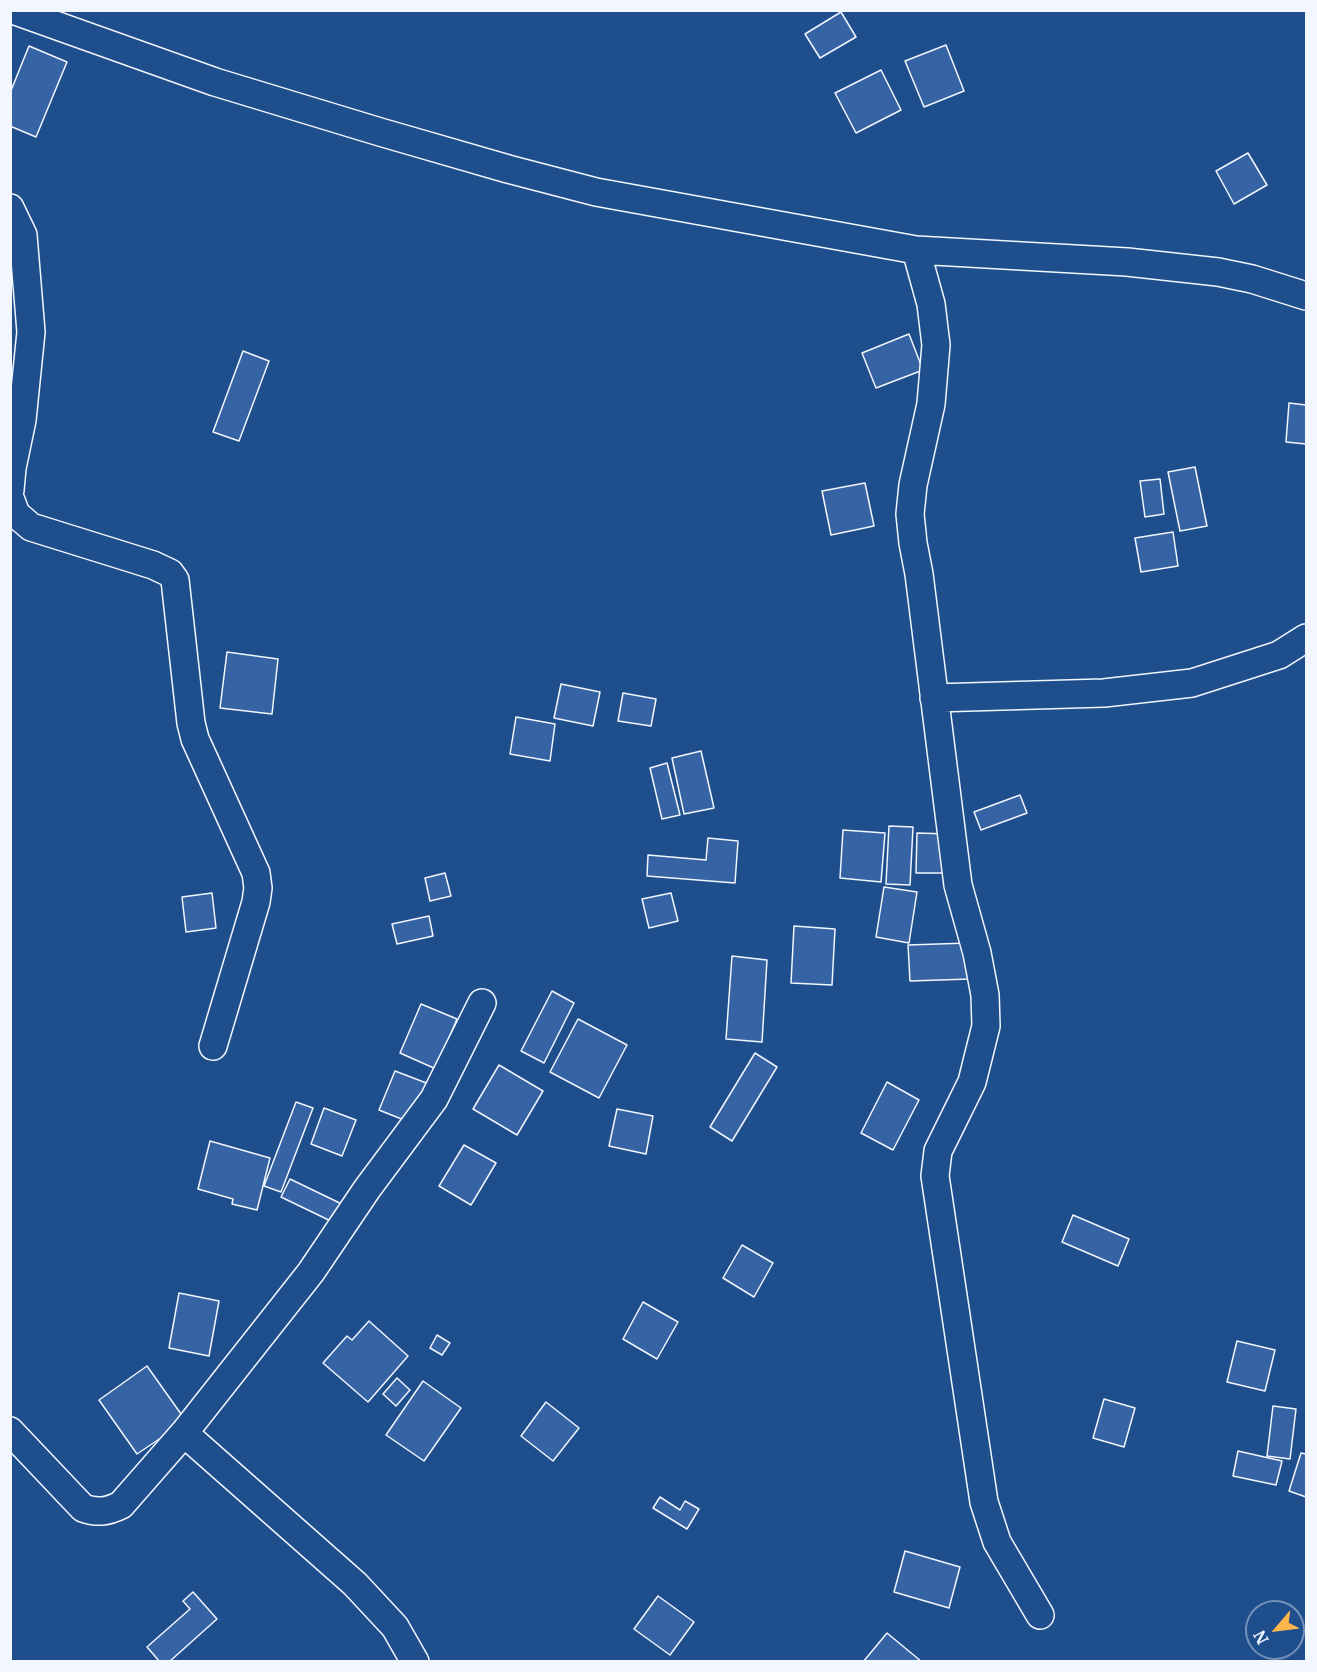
<!DOCTYPE html>
<html>
<head>
<meta charset="utf-8">
<style>
	body { margin:0 }
	#map { position:relative; width:1317px; height:1672px; overflow:hidden; background:#1f4e8c; font-family:Merriweather,serif }
	canvas { display:block }
	.frame { position:absolute; inset:0; border:12px solid #f2f6ff; pointer-events:none }
	.north { position:absolute; left:1245px; top:1600px; width:60px; height:60px; box-sizing:border-box; background:#1f4e8c; border:2px solid #7391ba; border-radius:50%; rotate:242deg; font-size:16px; font-weight:700; line-height:24px; text-align:center; color:#f2f6ff }
	.north::after { content:''; display:block; margin:auto; width:21px; height:27px; background:#ffb74d; clip-path:polygon(50% 0,100% 100%,50% 72%,0 100%) }
</style>
</head>
<body>
<div id="map">
<canvas width="1317" height="1672"></canvas>
<div class="frame"></div>
<div class="north">N</div>
</div>
<script>
const ctx = document.querySelector('canvas').getContext('2d');
ctx.lineJoin = 'round';
function fill(path, color) {
  ctx.fillStyle = color;
  ctx.fill(path, 'evenodd');
}
function strokePath(path, color, width, dash) {
  ctx.strokeStyle = color;
  ctx.lineWidth = width;
  ctx.lineCap = dash ? 'butt' : 'round';
  ctx.setLineDash(dash || []);
  ctx.stroke(path);
}
const building = new Path2D(`
	M841,12L856,37L820,58L805,34Z
	M946,45L964,91L924,107L905,61Z
	M29,46L67,62L36,137L10,126V93Z
	M881,70L901,110L856,133L835,93Z
	M1248,153L1267,185L1234,204L1216,171Z
	M909,334L923,370L876,388L862,353Z
	M243,351L269,361L239,441L213,432Z
	M1289,403L1306,405V444L1286,442Z
	M1195,467L1207,526L1180,531L1168,472Z
	M1160,479L1164,514L1145,517L1140,481Z
	M865,483L874,526L831,535L822,491Z
	M1173,532L1178,566L1141,572L1135,538Z
	M227,652L278,659L272,714L220,708Z
	M561,684L600,692L593,726L554,718Z
	M623,693L656,699L651,726L618,721Z
	M516,717L555,724L550,761L510,754Z
	M701,751L714,808L684,814L672,758Z
	M667,763L680,815L662,819L650,768Z
	M1020,795L1027,813L981,830L974,812Z
	M889,826L913,827L910,885L886,884Z
	M843,830L885,833L881,882L840,878Z
	M917,833L949,834L948,873H916Z
	M708,838L738,841L735,883L647,876L648,855L706,860Z
	M445,873L451,896L430,901L425,878Z
	M884,887L917,892L909,943L876,937Z
	M212,893L216,928L186,932L182,897Z
	M671,893L678,921L649,928L642,899Z
	M429,916L433,936L397,944L392,924Z
	M794,926L835,929L832,985L791,983Z
	M968,943L970,979L910,981L908,945Z
	M732,956L767,960L762,1042L726,1039Z
	M552,991L574,1003L544,1063L521,1051Z
	M421,1004L457,1019L436,1069L400,1053Z
	M578,1019L627,1045L599,1098L550,1072Z
	M755,1053L777,1067L732,1141L710,1127Z
	M499,1065L543,1091L517,1135L473,1109Z
	M395,1071L429,1084L414,1124L379,1110Z
	M887,1082L919,1100L893,1150L861,1133Z
	M296,1102L313,1108L281,1192L264,1186Z
	M324,1108L356,1120L342,1156L311,1144Z
	M617,1109L653,1116L646,1154L609,1146Z
	M210,1141L270,1158L257,1210L232,1204L233,1199L198,1189Z
	M464,1145L496,1163L471,1205L439,1186Z
	M290,1179L348,1207L339,1225L281,1197Z
	M1073,1215L1129,1239L1118,1266L1062,1242Z
	M742,1245L773,1263L754,1297L723,1278Z
	M179,1293L219,1301L209,1356L169,1348Z
	M643,1302L678,1322L657,1359L623,1339Z
	M369,1321L408,1356L368,1402L323,1363L347,1336L352,1340Z
	M437,1335L450,1343L442,1355L430,1348Z
	M1237,1341L1275,1350L1265,1391L1227,1382Z
	M147,1366L186,1421L137,1454L99,1400Z
	M397,1378L410,1390L396,1406L383,1394Z
	M423,1381L461,1408L424,1461L386,1435Z
	M1104,1399L1135,1408L1124,1447L1093,1438Z
	M546,1402L579,1428L553,1461L521,1436Z
	M1273,1406L1296,1409L1290,1459L1267,1456Z
	M1238,1451L1282,1461L1276,1485L1233,1476Z
	M1301,1453L1306,1454V1497L1289,1491Z
	M660,1497L680,1510L685,1501L699,1509L687,1529L653,1508Z
	M905,1551L960,1567L949,1608L894,1592Z
	M193,1592L217,1619L169,1662H160L147,1647L190,1609L183,1601Z
	M658,1596L694,1622L670,1655L634,1629Z
	M887,1633L922,1662H863Z`);
fill(building, '#3563a3');
strokePath(building, '#f2f6ff', 1.5);
const street = new Path2D(`
	M13,10L215,82L380,132L508,169L596,192L916,250L1127,262L1218,272L1252,279L1306,296
	M10,208L23,235L31,332L22,420L12,468L10,490
	M916,250L931,304L936,345L931,404L913,485L910,514L913,543L919,574L958,885L977,953L985,995L986,1026L972,1082L938,1151L935,1176L984,1502L997,1542L1040,1615
	M10,498L16,514L31,527L153,565L170,573L175,580L191,723L195,739L256,873L258,888L256,902L213,1046
	M934,698L1104,693L1192,683L1279,655L1306,638
	M10,1431L83,1508C97,1513 107,1512 121,1505L184,1433L311,1272L367,1189L434,1099L482,1003
	M184,1433L355,1584L395,1627L415,1662`);
strokePath(street, '#f2f6ff', 30);
strokePath(street, '#1f4e8c', 27);
</script>
</body>
</html>
